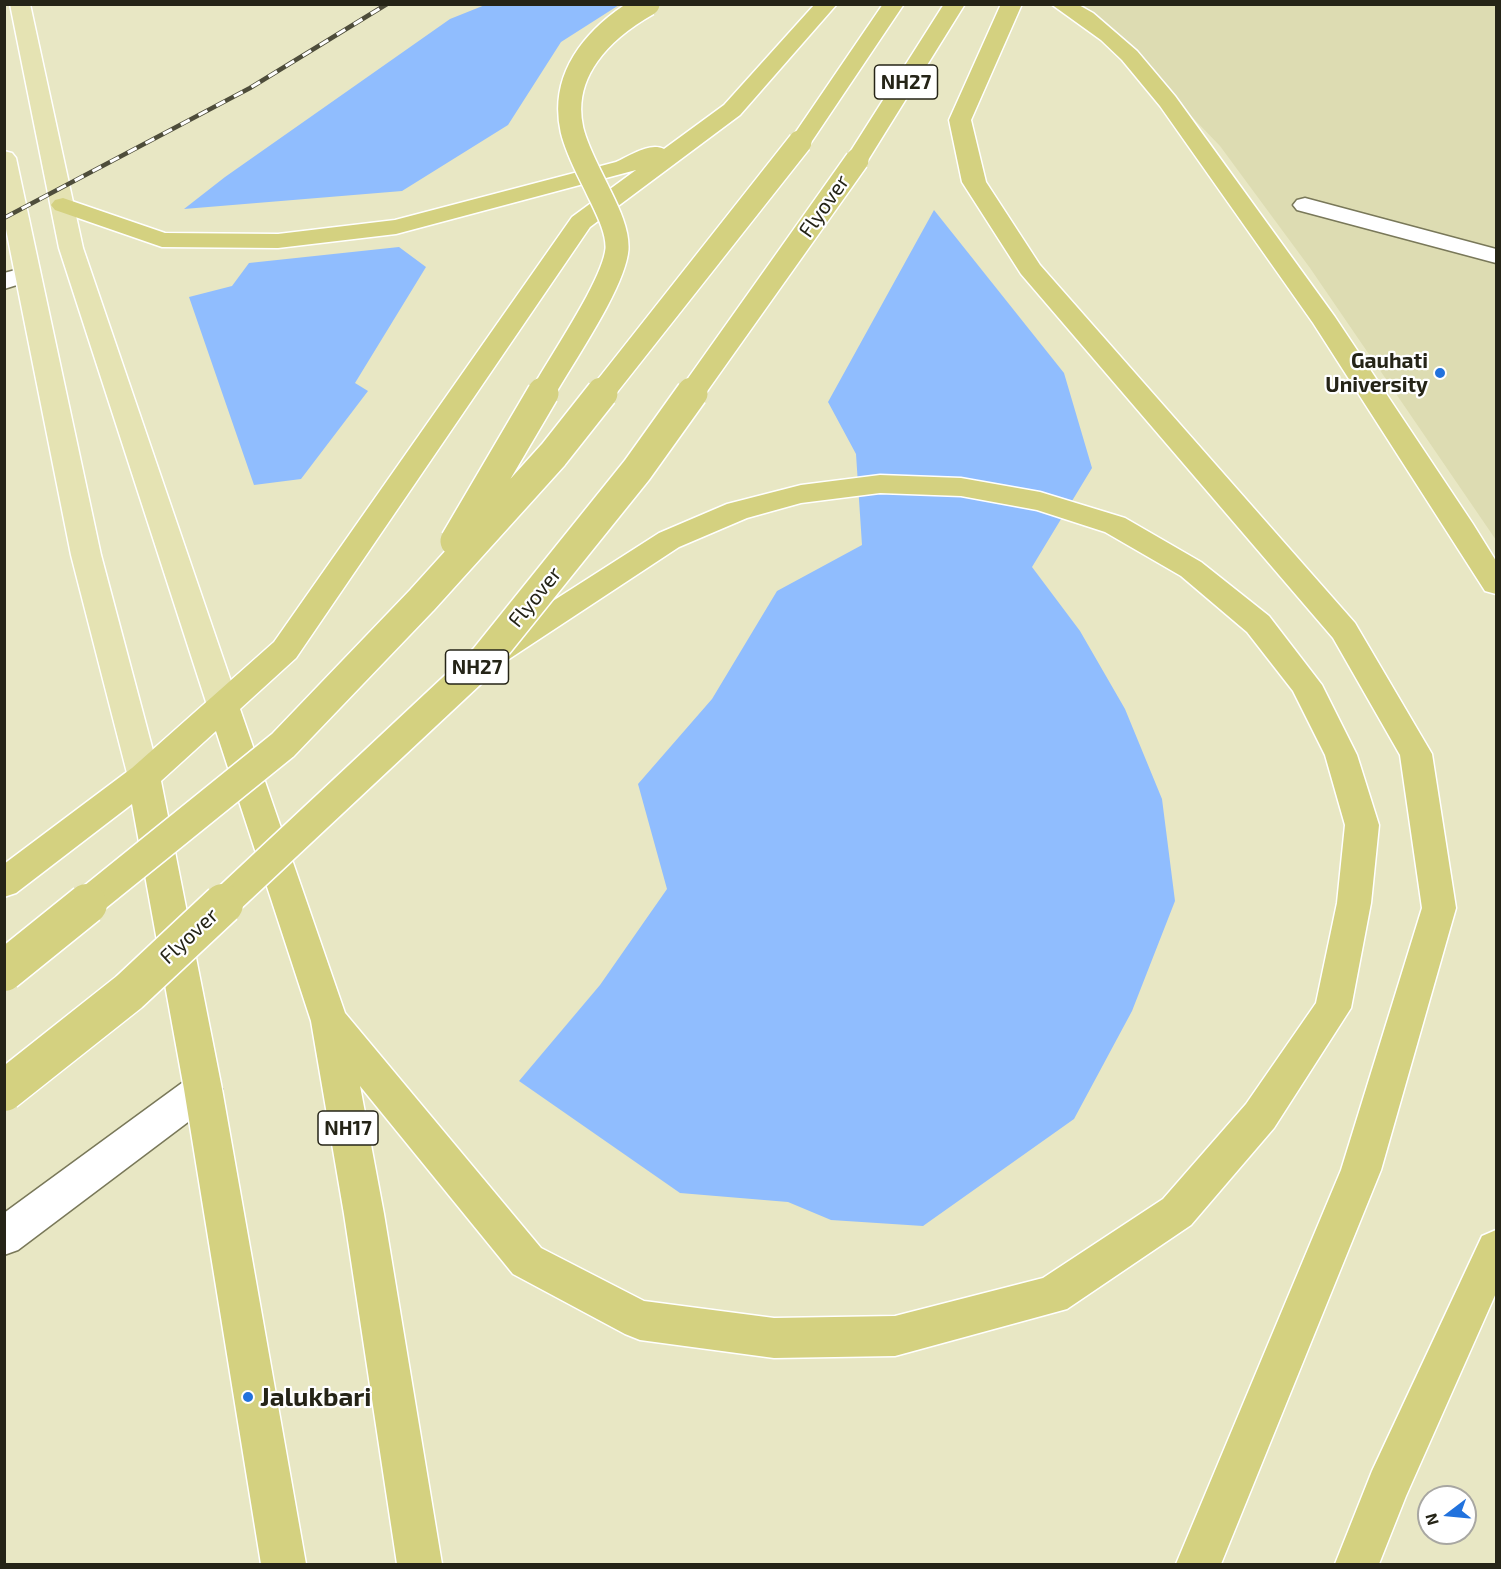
<!DOCTYPE html>
<html>
<head>
<meta charset="utf-8">
<style>
	body { margin:0 }
	#map { position:relative; width:1501px; height:1569px; overflow:hidden; background:#e8e7c4; font-family:"Exo 2",sans-serif }
	canvas { display:block }
	.frame { position:absolute; inset:0; border:6px solid #252417; pointer-events:none }
	.north { position:absolute; left:1417px; top:1485px; width:60px; height:60px; box-sizing:border-box; background:#fff; border:2px solid #a8a7a2; border-radius:50%; rotate:254deg; font-size:16px; font-weight:700; line-height:24px; text-align:center; color:#252417 }
	.north::after { content:''; display:block; margin:auto; width:21px; height:27px; background:#2172dd; clip-path:polygon(50% 0,100% 100%,50% 72%,0 100%) }
</style>
</head>
<body>
<div id="map">
<canvas width="1501" height="1569"></canvas>
<div class="frame"></div>
<div class="north">N</div>
</div>
<script>
const ctx = document.querySelector('canvas').getContext('2d');
ctx.lineJoin = 'round';
function fill(path, color) {
  ctx.fillStyle = color;
  ctx.fill(path, 'evenodd');
}
function strokePath(path, color, width, dash) {
  ctx.strokeStyle = color;
  ctx.lineWidth = width;
  ctx.lineCap = dash ? 'butt' : 'round';
  ctx.setLineDash(dash || []);
  ctx.stroke(path);
}
function write(font, color, halo, rows, align = 'center') {
  ctx.font = font + ' "Exo 2",sans-serif';
  ctx.lineWidth = 4.5;
  ctx.setLineDash([]);
  ctx.textBaseline = 'middle';
  ctx.strokeStyle = halo;
  ctx.fillStyle = color;
  for (const [text, x, y, turn = 0] of rows) {
    ctx.save();
    ctx.translate(x, y);
    ctx.rotate((+turn || 0) * Math.PI / 180);
    ctx.textAlign = isNaN(turn) ? turn : align;
    if (halo) ctx.strokeText(text, 0, 0);
    ctx.fillText(text, 0, 0);
    ctx.restore();
  }
}
fill(new Path2D(`
	M1084,5H1496V540L1310,268L1220,146Z`), '#dddcb2');
fill(new Path2D(`
	M485,5H619L561,42L508,125L402,191L184,209L225,177L450,19Z
	M934,210L1064,373L1092,468L1032,567L1080,631L1125,709L1162,799L1175,901L1132,1011L1074,1119L923,1226L831,1220L788,1202L680,1193L519,1081L600,985L667,889L638,784L712,699L777,591L862,545L856,454L828,402Z
	M399,247L426,267L355,383L368,391L301,479L254,485L189,297L232,286L249,263Z`), '#90bdfe');
const street = new Path2D(`
	M1305,198L1496,249V263L1297,210L1293,205L1297,200Z
	M27,267L36,269L39,274L36,279L4,289V273Z
	M203,1072L216,1077L222,1089L216,1101L18,1250L4,1255V1213L190,1077Z`);
const primary = new Path2D(`
	M10,4H30L83,248L239,705L234,713L223,717L212,713L207,705L59,248Z
	M4,151L12,153L16,158L101,555L160,777L156,786L144,790L132,786L128,777L71,555L4,219Z`);
const highway = new Path2D(`
	M815,4H837L740,115L590,227L296,658L240,709L345,1013L541,1248L644,1301L774,1318L895,1316L1043,1278L1163,1199L1246,1104L1316,1003L1337,903L1345,825L1325,755L1293,691L1247,632L1181,576L1105,532L1037,510L961,496L880,493L801,503L747,518L679,547L500,665L489,668L478,665L474,657L478,649L659,533L727,504L801,485L880,475L961,478L1040,492L1125,518L1201,562L1269,616L1322,685L1357,755L1379,825L1371,903L1351,1008L1274,1128L1191,1225L1067,1309L895,1356L774,1358L640,1340L625,1334L513,1274L360,1086L384,1214L442,1564H397L344,1214L311,1021L216,731L161,781L222,1089L306,1564H261L184,1089L132,804L16,893L4,897V864L132,768L274,642L572,217L636,170L396,234L278,248L162,247L55,210L51,205L55,200L63,198L165,233L278,234L395,220L616,162C630,156 649,142 664,149L724,105Z
	M883,4H904L808,147H792L789,142Z
	M944,4H965L865,165H849L845,160Z
	M1001,4H1022L971,120L986,182L1040,265L1355,623L1432,754L1456,908L1381,1170L1221,1564H1176L1341,1170L1422,908L1400,755L1333,638L1021,274L962,182L949,120Z
	M1051,4H1077L1093,13L1137,51L1175,96L1335,317L1473,524L1496,561V594L1485,591L1313,323L1160,106L1122,60L1101,40Z
	M1496,1230V1293L1406,1496L1379,1564H1335L1372,1471L1482,1236Z`);
strokePath(street, '#797859', 3);
strokePath(primary, '#fff', 3);
strokePath(highway, '#fff', 3);
fill(street, '#fff');
fill(primary, '#e5e3b3');
fill(highway, '#d4d180');
const rail = new Path2D(`
	M4,218L250,88L387,4`);
strokePath(rail, '#4e4d3b', 4.5);
strokePath(rail, '#fff', 3, [10]);
const highwayBridgeFar2 = new Path2D(`
	M542,394C561,360 614,284 617,249C618,229 605,206 597,189C588,170 577,151 572,130C559,72 602,30 648,4
	M601,394L800,142
	M691,394L857,160`);
const highwayBridgeFar1 = new Path2D(`
	M456,541L543,393
	M85,905L283,745L422,600L553,455L602,393
	M222,905L485,659L637,470L692,393`);
const highwayBridge = new Path2D(`
	M4,971L87,904
	M4,1091L129,992L223,904`);
strokePath(highwayBridgeFar2, '#fff', 26, []);
strokePath(highwayBridgeFar1, '#fff', 34, []);
strokePath(highwayBridge, '#fff', 43, []);
strokePath(highwayBridgeFar2, '#d4d180', 23);
strokePath(highwayBridgeFar1, '#d4d180', 31);
strokePath(highwayBridge, '#d4d180', 40);
for (const [x, y, r, color] of [
	[1440,373,6,"#2172dd"],
	[248,1397,6,"#2172dd"]
]) {
  const dot = new Path2D();
  dot.arc(x, y, r, 0, 2 * Math.PI);
  ctx.fillStyle = color;
  ctx.fill(dot);
  strokePath(dot, '#fff', 2);
}
for (const [x, y, w] of [
	[906,82,63],
	[477,667,63],
	[348,1128,60]
]) {
  const box = new Path2D();
  box.roundRect(x - w / 2, y - 17, w, 34, 4.5);
  ctx.fillStyle = '#fff';
  ctx.fill(box);
  strokePath(box, '#252417', 1.5);
}
write('bold 20px', '#252417', null, [
	["NH27",906,82],
	["NH27",477,667],
	["NH17",348,1128]
]);
write('21px', '#252417', '#fff', [
	["Flyover",824,206,-55],
	["Flyover",535,597,-51],
	["Flyover",189,936,-43]
]);
write('bold 21px', '#252417', '#fff', [
	["Gauhati",1428,361],
	["University",1428,385]
], 'right');
write('bold 26px', '#252417', '#fff', [
	["Jalukbari",260,1397]
], 'left');
</script>
</body>
</html>
